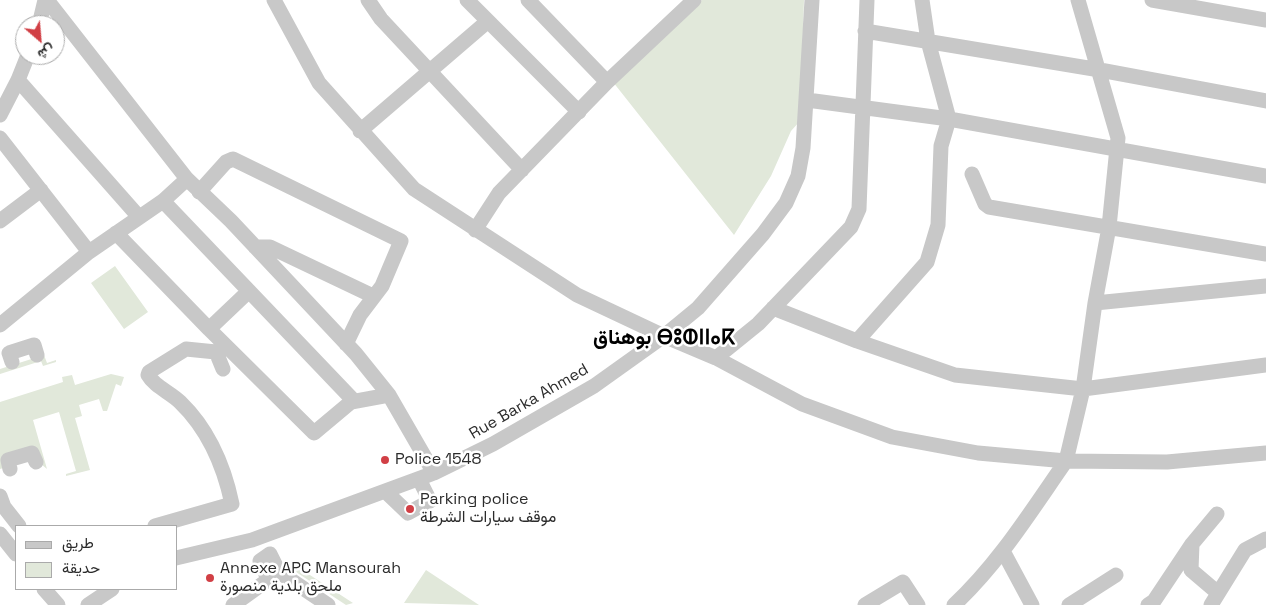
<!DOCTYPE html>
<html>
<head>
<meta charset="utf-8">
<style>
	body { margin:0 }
	#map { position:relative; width:1266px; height:605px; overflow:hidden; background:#fff; font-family:"Space Grotesk",Vazirmatn,sans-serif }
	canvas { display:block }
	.legend { position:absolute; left:15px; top:525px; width:162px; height:65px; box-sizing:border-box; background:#fff; border:1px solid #aaa; margin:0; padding:6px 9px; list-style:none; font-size:15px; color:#2b2b2b }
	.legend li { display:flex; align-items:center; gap:10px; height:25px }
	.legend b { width:25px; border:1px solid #aaa }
	.north { position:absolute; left:15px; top:15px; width:50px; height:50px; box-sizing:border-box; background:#fff; border:1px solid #aaa; border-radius:50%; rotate:153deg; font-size:14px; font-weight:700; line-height:20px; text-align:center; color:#2b2b2b }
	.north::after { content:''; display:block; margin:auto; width:18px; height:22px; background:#d13f45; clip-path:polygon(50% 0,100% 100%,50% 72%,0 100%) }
</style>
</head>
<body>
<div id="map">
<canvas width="1266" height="605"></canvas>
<ul class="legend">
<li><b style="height:6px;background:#c8c8c8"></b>طريق</li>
<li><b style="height:14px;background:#e1e8da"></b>حديقة</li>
</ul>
<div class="north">ش</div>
</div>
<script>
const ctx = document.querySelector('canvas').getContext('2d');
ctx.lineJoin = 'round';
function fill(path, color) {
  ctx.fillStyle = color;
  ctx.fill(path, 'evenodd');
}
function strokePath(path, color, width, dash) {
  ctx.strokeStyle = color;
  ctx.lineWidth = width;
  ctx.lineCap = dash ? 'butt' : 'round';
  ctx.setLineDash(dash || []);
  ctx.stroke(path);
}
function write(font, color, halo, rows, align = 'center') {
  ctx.font = font + ' "Space Grotesk",Vazirmatn,"Noto Sans Tifinagh",sans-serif';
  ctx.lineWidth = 5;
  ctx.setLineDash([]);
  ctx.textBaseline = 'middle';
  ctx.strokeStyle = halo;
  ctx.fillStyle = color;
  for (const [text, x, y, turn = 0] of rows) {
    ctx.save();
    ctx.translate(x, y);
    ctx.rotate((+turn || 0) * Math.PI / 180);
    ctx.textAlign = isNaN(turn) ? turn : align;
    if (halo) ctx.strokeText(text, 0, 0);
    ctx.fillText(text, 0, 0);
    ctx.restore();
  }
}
fill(new Path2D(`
	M702,0H804L800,121L791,131L771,176L734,235L613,82Z
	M115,266L148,312L124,329L91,283Z
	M44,355L47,363L56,360V362L43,366L41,361L0,374V369Z
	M111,374L124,377L121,386L116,384L107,411H103L99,399L79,405L82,416L75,418L90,470L66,476V474L76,471L59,412L33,420L47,469L41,464L39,457L0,469V402L63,382L62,377L72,375L75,385Z
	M293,564L353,603L346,605L290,568Z
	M426,570L479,605L404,603Z`), '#e1e8da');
strokePath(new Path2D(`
	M47,0L187,179L231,221L356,354L389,395L434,473
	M274,0L319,83L414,189L577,295L664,336L716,358L802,404L892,437L978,453L1066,461C1031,511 999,563 954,605
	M368,0L381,19L522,170
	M467,0L579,112
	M528,0L607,82
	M1078,0L1118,138L1109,227L1095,303L1083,389L1066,461L1167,462L1266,453
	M1152,0L1266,20
	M39,25L45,0
	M865,31L1100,70L1266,101
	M18,80L139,217
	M807,100L949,119L1266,176
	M0,115L18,80L28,55
	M360,131L488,21
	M0,138L89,252
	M972,174L985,204L989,207L1266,254
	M199,192L226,162L233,159L401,241L382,286L360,315L346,344
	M163,201L354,401
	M0,221L41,190
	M475,230L499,193L607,82L694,0
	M116,233L209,329L249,291
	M255,247H270L373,296
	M1095,303L1266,286
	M773,308L857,341L955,375L1083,389L1266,365
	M0,325L89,252L163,201L187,179
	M209,329L314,433L351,402L389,395
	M857,341L927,262L938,225L941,146L949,119L928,41L922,0
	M716,358L758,324L851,227L859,209L867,0
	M12,362L9,353L34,345L37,355
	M10,469L8,460L32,453L36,462
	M386,492L408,513L430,501L419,479
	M0,496L4,507L19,526
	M155,526L232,504C224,466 209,430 180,402C171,393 154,386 148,375L149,372L186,349L216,352L223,369
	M0,534L16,554
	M1192,544L1191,570L1218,593
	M1003,551L1032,605
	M176,558L252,540L434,473L493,444L594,386L664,336L698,308L763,234L786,203L798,176L803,148L812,0
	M268,579L260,561L270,554L279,572
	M44,589L58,605
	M88,605L112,589
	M233,605L279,572L328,605
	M865,605L903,582L918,605
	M1069,605L1116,575
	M1148,605L1154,601L1192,544L1217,514
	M1211,605L1245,550L1266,539`), '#c8c8c8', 15);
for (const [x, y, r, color] of [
	[385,460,5,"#d13f45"],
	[410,509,5,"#d13f45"],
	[210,578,5,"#d13f45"]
]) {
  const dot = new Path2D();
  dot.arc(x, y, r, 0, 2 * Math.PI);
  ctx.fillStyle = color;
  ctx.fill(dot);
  strokePath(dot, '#fff', 2);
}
write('16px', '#2b2b2b', '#fff', [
	["Rue Barka Ahmed",529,402,-30]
]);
write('16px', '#2b2b2b', '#fff', [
	["Police 1548",395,460],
	["Parking police",420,500],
	["موقف سيارات الشرطة",420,518],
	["Annexe APC Mansourah",220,569],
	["ملحق بلدية منصورة",220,587]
], 'left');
write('bold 21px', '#000', '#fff', [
	["بوهناق ⴱⵓⵀⵏⵏⴰⴽ",664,338]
]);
</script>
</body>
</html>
